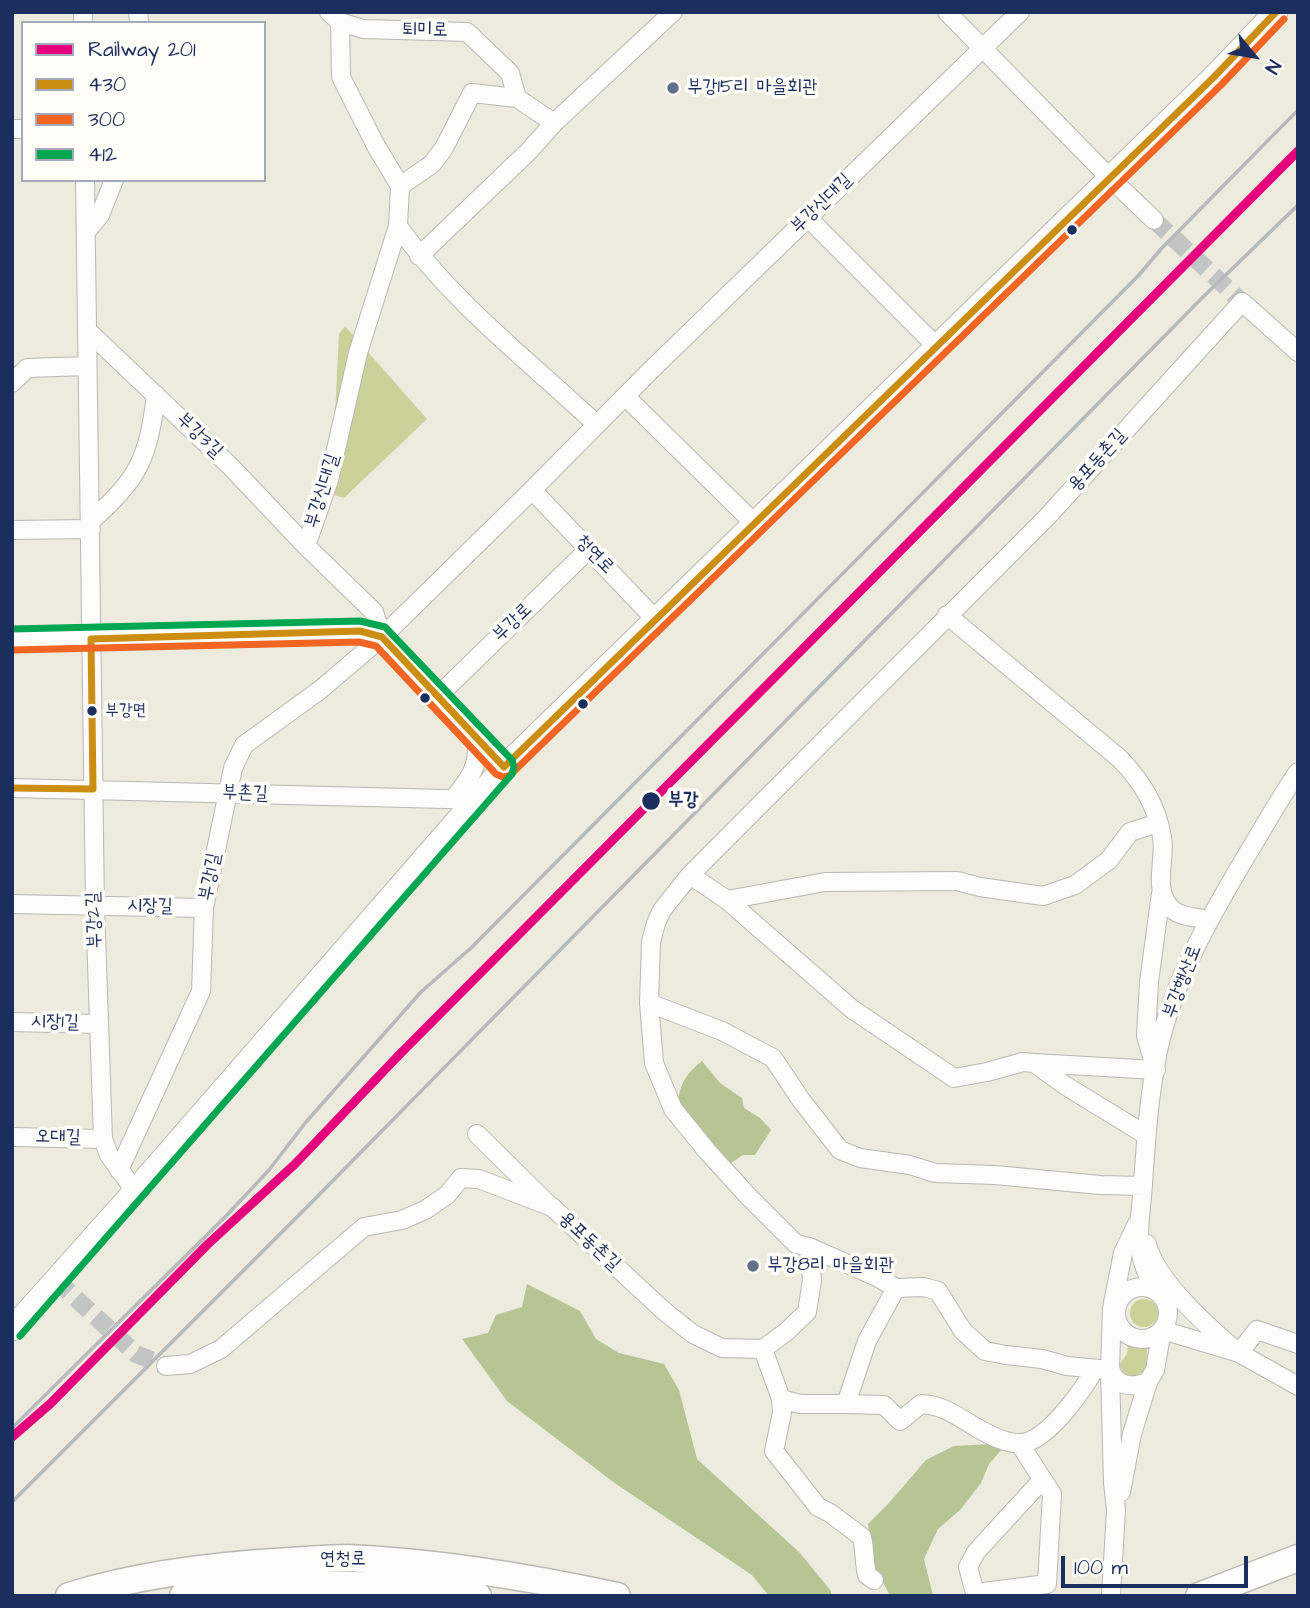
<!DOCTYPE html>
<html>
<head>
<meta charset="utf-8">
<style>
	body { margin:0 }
	#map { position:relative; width:1310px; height:1608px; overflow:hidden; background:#edeade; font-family:"Architects Daughter",sans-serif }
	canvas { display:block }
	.frame { position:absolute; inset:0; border:14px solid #1b2f5e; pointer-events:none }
	.legend { position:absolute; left:21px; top:21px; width:245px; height:161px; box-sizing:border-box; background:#fdfcf7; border:2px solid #a3aaba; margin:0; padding:9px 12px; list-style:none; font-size:21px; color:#1b2f5e }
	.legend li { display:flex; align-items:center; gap:14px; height:35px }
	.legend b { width:35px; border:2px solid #a3aaba }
	.north { position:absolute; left:1219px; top:21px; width:70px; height:70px; -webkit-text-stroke:5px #fdfcf7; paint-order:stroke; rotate:120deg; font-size:19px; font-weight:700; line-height:28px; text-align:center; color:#1b2f5e }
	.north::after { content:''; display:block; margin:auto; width:24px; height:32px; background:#1b2f5e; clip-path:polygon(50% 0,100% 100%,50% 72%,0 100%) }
	.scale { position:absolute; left:1061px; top:1556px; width:187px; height:32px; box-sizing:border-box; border:4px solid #1b2f5e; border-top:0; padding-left:9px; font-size:21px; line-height:24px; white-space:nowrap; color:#1b2f5e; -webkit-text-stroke:5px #fdfcf7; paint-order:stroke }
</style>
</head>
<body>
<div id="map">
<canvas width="1310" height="1608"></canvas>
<div class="frame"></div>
<ul class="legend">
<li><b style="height:9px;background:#e5007d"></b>Railway 201</li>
<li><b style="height:9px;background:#cb8e13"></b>430</li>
<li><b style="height:9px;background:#f26522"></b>300</li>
<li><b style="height:9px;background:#00a651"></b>412</li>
</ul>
<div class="north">N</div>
<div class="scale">100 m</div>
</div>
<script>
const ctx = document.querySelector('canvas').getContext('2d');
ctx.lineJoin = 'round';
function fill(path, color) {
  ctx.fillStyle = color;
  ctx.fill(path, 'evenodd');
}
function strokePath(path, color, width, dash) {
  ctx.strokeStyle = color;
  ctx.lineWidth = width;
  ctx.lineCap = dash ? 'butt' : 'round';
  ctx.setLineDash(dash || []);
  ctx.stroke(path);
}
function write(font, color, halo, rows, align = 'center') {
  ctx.font = font + ' "Architects Daughter","Poor Story",sans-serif';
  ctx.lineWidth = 7;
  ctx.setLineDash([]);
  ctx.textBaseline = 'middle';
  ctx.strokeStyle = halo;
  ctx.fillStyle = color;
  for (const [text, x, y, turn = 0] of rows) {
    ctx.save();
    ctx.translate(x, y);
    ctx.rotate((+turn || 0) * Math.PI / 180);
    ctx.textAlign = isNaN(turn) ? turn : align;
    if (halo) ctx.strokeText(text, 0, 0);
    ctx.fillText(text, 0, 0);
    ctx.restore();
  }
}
fill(new Path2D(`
	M345,326L427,419L344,498L331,494L339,334Z
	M1130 1313a14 14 0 1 1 28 0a14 14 0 1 1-28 0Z
	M1128,1344L1147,1348C1147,1363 1148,1374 1132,1377L1125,1374L1119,1365L1127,1354Z`), '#cbd299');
fill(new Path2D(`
	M702,1061L720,1083L742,1098L744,1108L760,1118L771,1130L755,1155H743L731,1163L721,1160L676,1109C681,1085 682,1077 702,1061Z
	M527,1284L580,1311L596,1339L619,1353L664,1364L679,1390L697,1459L800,1553L831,1591V1596H769L752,1575L616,1484L507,1401L462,1339L488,1333L496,1315L522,1307Z
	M991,1444L1003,1448L989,1464L981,1483L961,1509L938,1529L924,1559L933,1596H890L871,1559L868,1524L889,1503L926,1460L954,1446Z`), '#b7c494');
strokePath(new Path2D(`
	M1154,220L1242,302
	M56,1280L136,1354L166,1366`), '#c3c5c4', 18, [18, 9]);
const minor = new Path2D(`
	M83,12V23
	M138,12L139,23
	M329,12L340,22L341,77L376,146L400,186L398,226
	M947,12L1109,177L1154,220
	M340,22L363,29L467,32L510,73L517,98L554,123L673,12
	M12,129H23
	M85,180L95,905L103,1139L109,1155L135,1191
	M400,186L432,164L444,148L472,93L517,98
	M807,217L936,346
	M86,232L100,215L114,180
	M419,256L528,152L554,123
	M87,330L232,468L306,546
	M12,383L27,368L87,366
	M625,396L755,524
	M532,490L656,620
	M91,521C139,478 148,459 156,395
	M12,530L91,529
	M947,615L1119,758C1141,780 1157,806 1162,837C1166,860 1153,887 1169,906C1177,917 1195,917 1208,920
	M382,637L374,612L306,546L329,480L358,353L398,226C452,302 529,361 596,424
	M12,640L360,631L382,637L504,767
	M438,696L588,550
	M12,788L445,799L478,798
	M453,799C470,779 482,763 475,735
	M690,875L727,900L825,882L957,881L980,887L1043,896L1075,885L1109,860L1130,832L1158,823
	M727,900L852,1009L954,1078L987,1072L1023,1062L1034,1063L1066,1086L1146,1135
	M12,904L204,908
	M12,1022L98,1024
	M1034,1063L1156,1070L1146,1036L1149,982L1161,893
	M477,1134L547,1203
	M12,1137L103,1139
	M119,1170L201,991L204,908L233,768L244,745L320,690L382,637L525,497L651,370L1020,12
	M1143,1186L1100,1185L995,1175L935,1173L910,1165L860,1158L840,1150L801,1100L773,1058L722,1031L649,1003L651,942L656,923L662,910L690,875L1047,517L1242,302L1298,352
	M1147,1244C1156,1281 1210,1329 1239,1353L1257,1330L1298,1344
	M809,1247L877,1277L896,1288L924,1287L938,1291L963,1331L985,1351L1006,1355L1042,1359L1067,1366L1110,1370
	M1116 1313a26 26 0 1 1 52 0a26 26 0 1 1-52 0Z
	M1156,1291C1131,1248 1140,1230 1143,1184C1146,1140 1149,1095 1158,1051C1173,981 1209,919 1245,858C1263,829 1279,799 1298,772
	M763,1349L781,1399L800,1404H846L867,1341L896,1288
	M166,1366L190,1364L221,1349L364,1227L402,1220L425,1210L447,1195L461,1178L479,1179L552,1207L664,1311L693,1334L722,1348L763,1349L786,1332L807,1312L812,1280L809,1247L796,1244L748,1196L707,1151L673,1109L654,1063L649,1003
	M1110,1367C1114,1387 1132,1388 1148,1382L1155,1370L1162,1330L1239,1353L1298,1386
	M781,1399L782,1413L774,1451L818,1507L830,1513L862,1537C865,1550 864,1562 867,1575L874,1580
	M846,1404L884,1405L900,1421L921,1404C945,1405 959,1418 979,1429C993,1437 1014,1448 1030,1441C1054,1431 1082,1391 1095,1369
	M1019,1443L1052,1494L1047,1584L975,1593L968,1567L976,1552L1042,1480
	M1121,1492L1132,1434L1148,1382
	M1111,1596L1116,1509L1113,1483L1110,1370L1112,1308L1123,1253L1137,1224`);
const major = new Path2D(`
	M12,1329L135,1191L504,767L1214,77L1276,12`);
const highway = new Path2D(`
	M69,1596C139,1574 216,1565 290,1561C309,1560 329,1558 348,1558C438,1562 529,1577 617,1596
	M183,1596C286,1583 376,1579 478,1596
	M1199,1596L1298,1558`);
strokePath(minor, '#b9b8b5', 20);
strokePath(major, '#b9b8b5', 25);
strokePath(highway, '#b9b8b5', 29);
strokePath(minor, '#fcfcfa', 18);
strokePath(major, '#fcfcfa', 23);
strokePath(highway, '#fcfcfa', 26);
strokePath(new Path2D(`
	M12,1428L227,1215L269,1170L306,1122L421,992L472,947L1139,275L1161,249L1298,110
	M12,1502L308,1206L1201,299L1298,205`), '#b7b9bc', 3.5);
strokePath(new Path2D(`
	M12,788L93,789L91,639L360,631L382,637L504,767L1214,77L1276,12`), '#cb8e13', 7);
strokePath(new Path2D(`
	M12,650L359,642L376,646L496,774L503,777L509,776L1221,85L1284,19`), '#f26522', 7);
strokePath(new Path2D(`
	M12,629L360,621L385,627L512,760L514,767L512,774L20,1336`), '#00a651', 7);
strokePath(new Path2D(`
	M12,1437L50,1404L208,1244L295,1164L399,1055L1298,151`), '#e5007d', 9);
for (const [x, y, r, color] of [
	[673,88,7,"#64708b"],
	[1072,230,6,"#1b2f5e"],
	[425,698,6,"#1b2f5e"],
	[583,704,6,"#1b2f5e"],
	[92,711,6,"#1b2f5e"],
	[651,801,10,"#1b2f5e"],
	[753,1266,7,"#64708b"]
]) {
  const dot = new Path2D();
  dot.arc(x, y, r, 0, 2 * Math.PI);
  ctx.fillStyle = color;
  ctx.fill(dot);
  strokePath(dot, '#fdfcf7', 2.5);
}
write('17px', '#1b2f5e', '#fdfcf7', [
	["부강면",105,711]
], 'left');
write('19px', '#1b2f5e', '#fdfcf7', [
	["퇴미로",425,31,1],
	["부강신대길",822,204,-44],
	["부강3길",199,436,44],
	["용포동촌길",1098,461,-48],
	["부강신대길",323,491,-73],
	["청연로",594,555,46],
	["부강로",513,623,-44],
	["부촌길",245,794,2],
	["부강1길",211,877,-79],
	["시장길",150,907,1],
	["부강2길",95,920,-92],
	["부강행산로",1183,982,-69],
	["시장1길",55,1023,1],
	["오대길",58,1138,1],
	["용포동촌길",589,1242,43],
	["연청로",343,1560]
]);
write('19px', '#1b2f5e', '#fdfcf7', [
	["부강15리 마을회관",687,88],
	["부강8리 마을회관",767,1266]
], 'left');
write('bold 19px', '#1b2f5e', '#fdfcf7', [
	["부강",668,801]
], 'left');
</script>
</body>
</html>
